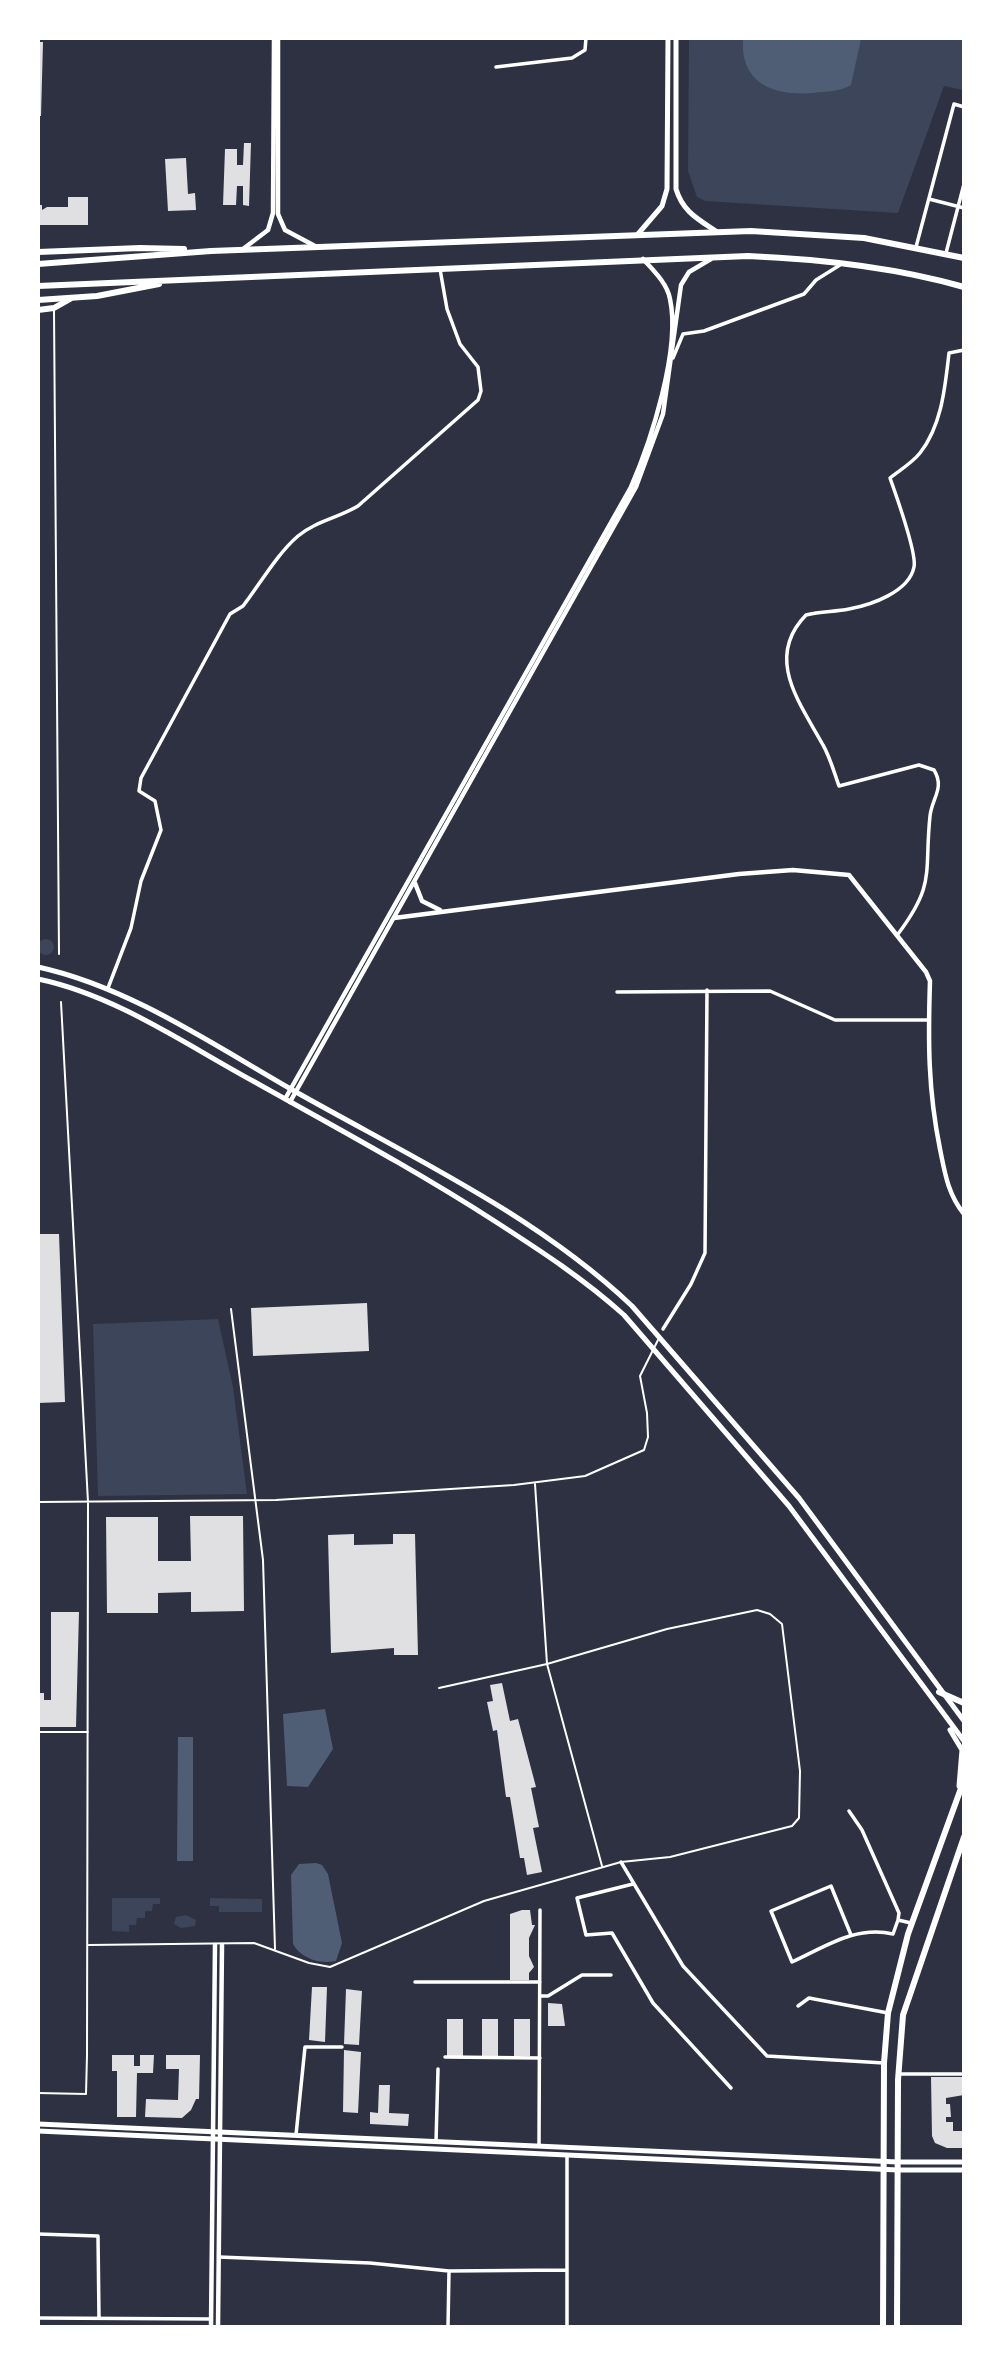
<!DOCTYPE html>
<html>
<head>
<meta charset="utf-8">
<style>
	body { margin:0 }
	#map { position:relative; width:1002px; height:2365px; overflow:hidden; background:#2d3142; font-family:"Source Sans 3",sans-serif }
	canvas { display:block }
	.frame { position:absolute; inset:0; border:40px solid #fff; pointer-events:none }
</style>
</head>
<body>
<div id="map">
<canvas width="1002" height="2365"></canvas>
<div class="frame"></div>
</div>
<script>
const ctx = document.querySelector('canvas').getContext('2d');
ctx.lineJoin = 'round';
function fill(path, color) {
  ctx.fillStyle = color;
  ctx.fill(path, 'evenodd');
}
function strokePath(path, color, width, dash) {
  ctx.strokeStyle = color;
  ctx.lineWidth = width;
  ctx.lineCap = dash ? 'butt' : 'round';
  ctx.setLineDash(dash || []);
  ctx.stroke(path);
}
fill(new Path2D(`
	M689,39H963V90L944,86L898,213L705,201L697,197L688,171Z
	M38 947a8 8 0 1 1 16 0a8 8 0 1 1-16 0Z
	M218,1319L233,1387L247,1494L98,1496L93,1324Z
	M112,1898H160V1904H153L152,1911H145V1918H137L136,1925H129V1932L112,1931Z
	M210,1898L262,1899V1912H219V1906H210Z
	M186,1915L196,1920L195,1926L181,1928L174,1924L176,1917Z`), '#3c4559');
fill(new Path2D(`
	M743,39V38L861,39L851,85C839,92 827,91 813,93C774,96 740,84 743,39Z
	M325,1709L333,1749L308,1787L287,1786L283,1714Z
	M178,1737H193V1861H177Z
	M316,1863L322,1865L328,1874L342,1943L336,1961C321,1965 300,1958 293,1944L291,1875L299,1864Z`), '#4f5d75');
fill(new Path2D(`
	M38,42H43L41,116H38Z
	M244,143H251L249,206L243,205V186H237L236,205H223L225,149H237V165H243Z
	M186,158L188,194L195,193L196,210L168,211L165,159Z
	M68,197H88V225H38V205H42V210L47,207H68Z
	M38,1234H59L65,1402L38,1403Z
	M367,1303L369,1351L253,1356L251,1308Z
	M190,1516H243L244,1611L191,1612V1592L158,1593V1613H107L106,1517H158V1561H191Z
	M354,1534V1545L393,1544V1534H415L418,1655H394V1648L331,1653L328,1535Z
	M51,1612H79L76,1727H38V1693H44V1700H51Z
	M502,1683L510,1721L518,1719L536,1787L531,1788L539,1827L533,1828L542,1872L527,1875L524,1858H520L510,1797H506L497,1730L493,1731L487,1702L493,1701L490,1685Z
	M522,1910H530L532,1925H535L529,1938V1956L534,1967L529,1973V1980H510V1914Z
	M312,1987H327L325,2042L309,2040Z
	M346,1989L362,1991L359,2045L344,2044Z
	M548,2003L562,2004L565,2026H548Z
	M447,2019H463V2056H447Z
	M482,2019H498V2056H482Z
	M514,2019H530V2056H514Z
	M344,2050L361,2052L358,2113L343,2112Z
	M112,2055H134V2066H140V2055H154L153,2073H137L136,2117H117V2071H112Z
	M166,2055H200L199,2099H196L191,2110L182,2118L145,2117L146,2099L178,2100L179,2069H166Z
	M931,2077H964V2095L946,2098V2104H950L951,2117H946V2122H953V2131H964V2148H947L935,2143L932,2136Z
	M379,2085H390L389,2113L409,2114L408,2126L370,2124V2112L378,2113Z`), '#e0e0e3');
strokePath(new Path2D(`
	M54,311L59,954
	M231,1309L263,1560L275,1949
	M535,1484L547,1664L602,1866
	M38,1502L276,1500L514,1485L585,1476L644,1450L648,1437L647,1413L640,1376L658,1340
	M38,1732H88
	M89,1945L254,1943L309,1963L330,1967L484,1901L621,1862L670,1857L792,1826L799,1818L800,1771L782,1624L770,1614L757,1610L667,1629L547,1664L439,1688
	M38,2093L86,2094L87,2055L88,1502L61,1002`), '#fff', 2);
strokePath(new Path2D(`
	M496,67L572,58L585,50L586,38
	M929,199L964,208
	M916,247L954,104L964,107
	M946,253L964,184
	M673,358L683,334L704,331L804,294L816,280L840,265
	M898,934C936,883 924,874 930,816C932,798 945,788 934,770L919,765L839,786C834,772 830,757 823,745C800,703 764,658 806,615C821,611 834,612 849,609C871,605 909,592 914,567C917,553 896,495 890,478C900,470 912,463 920,453C942,425 945,387 949,353L964,350
	M108,988L131,928L141,881L161,830L155,801L139,791L141,778L230,614L243,606C260,584 277,554 298,536C316,521 338,518 358,506L478,400L481,391L478,367L460,344L447,309L440,269
	M617,992L770,991L835,1020H929
	M663,1329L691,1284L705,1253L707,990
	M849,1811L862,1830L899,1913L898,1920
	M621,1862L683,1966L767,2056L884,2063
	M633,1884L577,1898L586,1935L612,1933L653,2003L731,2088
	M851,1935L831,1886L771,1911L792,1962C825,1947 856,1925 893,1934L898,1920L911,1923
	M415,1982H540
	M540,1996H548L582,1975H611
	M798,2006L809,1998L888,2013
	M445,2057L540,2058
	M899,2074H964
	M296,2135L305,2047H342
	M436,2142L438,2069
	M539,2146L540,1910
	M38,2234L98,2236L99,2318
	M219,2257L370,2263L449,2271L567,2270
	M38,2318L211,2319
	M448,2326L449,2271
	M567,2326V2156`), '#fff', 3.5);
strokePath(new Path2D(`
	M278,38V214L285,230L315,246
	M243,249L268,230L273,213L274,38
	M415,883L422,901L440,910
	M394,918L739,874L793,870L849,875L926,972L930,981C928,1041 928,1090 940,1149C945,1174 948,1194 964,1214
	M285,1099L631,487C651,441 681,349 670,299C667,283 653,270 643,259
	M290,1102L636,487L663,414L681,285L689,272L711,259
	M211,2326L215,1945
	M218,2326L222,1945`), '#fff', 4.5);
strokePath(new Path2D(`
	M676,38V189C683,212 698,219 717,232
	M638,234L662,206L667,189L668,38
	M38,967C130,987 215,1046 296,1092C411,1157 536,1215 632,1306L799,1498L964,1721
	M38,979C115,995 185,1044 253,1081C335,1127 417,1171 496,1222C541,1251 584,1279 624,1315L789,1506L964,1741
	M950,1730L962,1750L959,1786
	M38,2124L898,2162H964
	M38,2131L898,2170H964`), '#fff', 5);
strokePath(new Path2D(`
	M38,310L54,308L70,299`), '#fff', 6);
strokePath(new Path2D(`
	M38,252L140,248L184,249
	M38,264L211,251L751,231L864,238L964,258
	M38,286L748,256C820,259 894,267 964,287
	M38,300L97,296L159,284
	M939,1692L964,1703
	M883,2326L884,2063L888,2013L908,1934L964,1780
	M897,2326L898,2080L903,2015L964,1837`), '#fff', 6);
</script>
</body>
</html>
